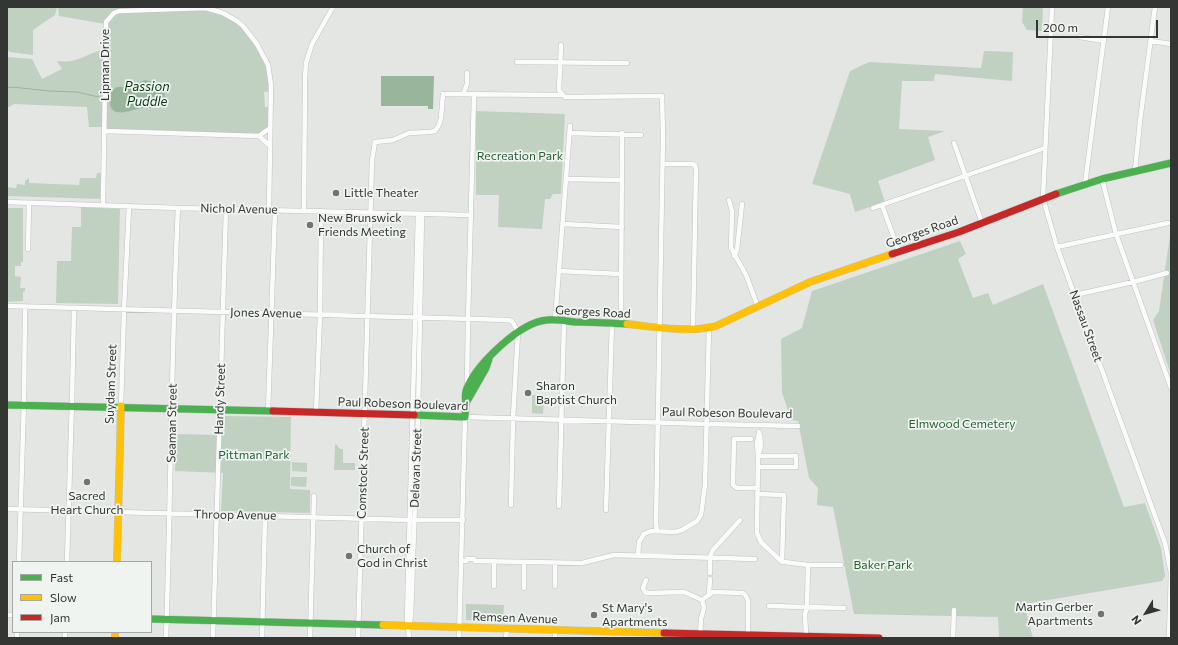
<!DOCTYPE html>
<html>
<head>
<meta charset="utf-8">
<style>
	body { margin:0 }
	#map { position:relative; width:1178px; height:645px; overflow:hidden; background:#e3e6e3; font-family:Commissioner,sans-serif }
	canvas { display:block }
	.frame { position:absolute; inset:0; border:8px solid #343634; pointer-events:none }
	.legend { position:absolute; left:12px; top:561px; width:140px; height:72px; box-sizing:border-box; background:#eff4f0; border:1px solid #a4a8a5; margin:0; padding:5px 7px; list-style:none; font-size:12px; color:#343634 }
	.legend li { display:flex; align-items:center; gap:8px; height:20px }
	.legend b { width:20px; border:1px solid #a4a8a5 }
	.north { position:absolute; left:1126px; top:593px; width:40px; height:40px; -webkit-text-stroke:3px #eff4f0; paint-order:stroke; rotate:233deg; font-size:11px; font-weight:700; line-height:16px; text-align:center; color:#343634 }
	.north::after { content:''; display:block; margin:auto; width:14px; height:18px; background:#343634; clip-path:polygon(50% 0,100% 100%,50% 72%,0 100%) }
	.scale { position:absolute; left:1036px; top:20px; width:122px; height:18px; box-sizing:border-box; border:2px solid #343634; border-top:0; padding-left:5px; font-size:12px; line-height:14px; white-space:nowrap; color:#343634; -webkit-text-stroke:3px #eff4f0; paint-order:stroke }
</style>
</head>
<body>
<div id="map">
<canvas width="1178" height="645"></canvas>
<div class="frame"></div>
<ul class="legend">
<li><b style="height:5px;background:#4caf50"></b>Fast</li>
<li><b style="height:5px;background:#ffc107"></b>Slow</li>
<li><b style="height:5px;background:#c62828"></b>Jam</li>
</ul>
<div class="north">N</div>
<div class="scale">200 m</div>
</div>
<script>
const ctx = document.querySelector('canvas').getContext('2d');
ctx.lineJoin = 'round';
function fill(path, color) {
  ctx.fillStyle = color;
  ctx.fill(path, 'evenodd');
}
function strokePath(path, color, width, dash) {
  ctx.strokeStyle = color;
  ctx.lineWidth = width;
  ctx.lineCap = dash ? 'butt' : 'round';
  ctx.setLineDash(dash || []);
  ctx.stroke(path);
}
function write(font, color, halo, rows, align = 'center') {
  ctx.font = font + ' Commissioner,sans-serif';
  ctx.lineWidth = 3.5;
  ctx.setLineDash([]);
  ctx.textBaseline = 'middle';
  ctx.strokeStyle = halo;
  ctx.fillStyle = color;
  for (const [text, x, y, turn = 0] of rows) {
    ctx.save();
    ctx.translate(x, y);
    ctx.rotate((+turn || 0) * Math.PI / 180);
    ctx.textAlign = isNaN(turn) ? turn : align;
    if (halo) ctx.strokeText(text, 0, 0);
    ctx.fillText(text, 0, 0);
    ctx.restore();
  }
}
fill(new Path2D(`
	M7,7H57L55,15L33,30V55L10,52L7,49Z
	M58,7H138L139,9H216L242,23L267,68L270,91L264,92L265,107H269L270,128L259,136L104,130L102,127H89L87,107L14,104L7,108V57L32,59L42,79L62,69L57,61C62,61 67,62 71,61C82,59 92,52 103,50L104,58L105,24L59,16Z
	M1023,7H1043L1042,31L1027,30L1022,22Z
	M984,51L1013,52L1012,81L935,74L934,81H902L899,129L945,131L928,137L935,160L878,181L885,202L855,212L850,194L812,184L850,71L869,62L981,68Z
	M476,111L565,114L561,194H553L550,199H545L542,229L498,227L499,195H476Z
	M97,173H101L100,199L7,196V187L16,188L17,184L25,185V181L29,178V183L79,185L80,178H96Z
	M81,207L120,209L118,304L56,303L57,261H71L72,227H81Z
	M7,208H23V262H21V266H15V276L21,277L20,288H25V291L23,292V301L7,302Z
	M1171,229V375L1153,320L1159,311Z
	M960,241L966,254L958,259L973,298L988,293L993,305L1043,284L1124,507L1145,503L1161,548L1165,576L1162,581L1024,604L1033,638H999L998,617L854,614L833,507L817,505L818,488L809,478L798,421L791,420L782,392L781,339L802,328L812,291Z
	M532,395H544L543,414L532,413Z
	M225,416L291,417L290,489L310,490V513L221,511L223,473L175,471L176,434L224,435Z
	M336,444L340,449H343V463H355V470H334L335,445Z
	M292,462L307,463V472L292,471Z
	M291,477H307L306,487L291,486Z
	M466,604L504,605L503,621L466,620Z`), '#c0d1c1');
fill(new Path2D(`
	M381,76H434L433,109H428V106H381Z
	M145,80L154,82L164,89L165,98C151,112 154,105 138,109C119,114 107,117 110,92L117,87H129Z`), '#99b69c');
strokePath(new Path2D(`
	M7,88L12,87L49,91L77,92L103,98
	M107,98H108`), '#99b69c', 1);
const street = new Path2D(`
	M1052,7L1043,198L1057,247L1165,543L1171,573L1169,638
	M1080,37L1104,41
	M1151,41L1171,44
	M561,45L559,90L563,95
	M517,62L627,63
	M447,94L563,95L565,97L662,96L663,136L656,523L657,531
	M463,94L467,84V73
	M105,131L259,136L270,128
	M569,133L641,135
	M259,136L270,146
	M954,143L982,223
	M663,164H692L695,165L696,169L693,328
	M1135,171L1140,121L1155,7
	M566,179L622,180
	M1102,179L1116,234L1171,388
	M1085,184L1108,7
	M729,200L732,211L731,248L746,275L758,307
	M7,202L178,208L471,215
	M103,205L106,22L114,13L119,11L206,8L223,13L237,21L243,26L257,44L268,65L271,85L269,209
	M882,205L899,252
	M873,208L1045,148
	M304,210L305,78L306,63L312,44L333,7
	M563,224L622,227
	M1057,247L1168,223
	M28,249L29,203
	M734,256L737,250L742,204
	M559,271L621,274
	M1075,295L1133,282L1167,273
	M7,306L508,320L512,321L518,332L513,418L511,505
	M555,321L570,126
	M621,324L622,133
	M467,386L468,319L474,95
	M121,406L124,310L129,206
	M268,411L275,210
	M316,412L320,315L321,211
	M759,433L757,443L758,456L757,533L761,542L781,561L784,562L808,565H841
	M751,439H734L733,485L737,488H757
	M758,454C762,449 761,438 759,432
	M758,467H796V456H758
	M757,494L784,495L782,562
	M559,506L564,322
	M7,509L409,520H463
	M606,510L612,323
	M638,556L639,542L644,534L651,531L675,532L682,530L697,521L701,515L705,485L709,328
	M462,561H466L467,559H474L475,561L582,563L614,555L755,559
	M19,562L24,400L25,307
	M67,562L72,401L74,308
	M710,573V558L712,551L740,520
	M646,580L643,588L645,592L648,593L684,592L702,600L704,608L701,619L700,638
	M494,586V561
	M555,586V563
	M524,588V562
	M709,593L710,579
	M702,600L713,592L743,593L746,596L748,601V635
	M769,606L844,608
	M7,615H13
	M409,625L411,617L418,416L422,214
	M806,636L805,614L807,608L808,565
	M17,638V632
	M65,638V632
	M166,638C171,495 171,351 178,208
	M213,638L226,208
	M262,638L265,516
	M310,638L314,496
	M358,638L372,160L375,142L393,140L409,133L429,132L435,131L439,125L441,118L443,94
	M409,638L407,617L418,214
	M459,638L465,417L707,424L798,426
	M506,638L507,628
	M555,638V631
	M953,638L954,610`);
const fast = new Path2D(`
	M1056,194L1102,179L1171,163
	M466,403C465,398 465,393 467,388C477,364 520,322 547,320C556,319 566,321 575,322C592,322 609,323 627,324
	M7,405L273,411
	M414,415L465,417L466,403L486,368L489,359
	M151,619L383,625`);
const slow = new Path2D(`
	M627,324C654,327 690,333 716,326L810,282L892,254
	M117,562L121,406
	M383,625L664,633
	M115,632V638`);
const jam = new Path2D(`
	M892,254L959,232L1056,194
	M273,411L414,415
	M664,633L879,638`);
strokePath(street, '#c1c3c1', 5.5);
strokePath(fast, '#c1c3c1', 8);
strokePath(slow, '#c1c3c1', 8);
strokePath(jam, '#c1c3c1', 8);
strokePath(street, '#fbfbfb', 4.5);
strokePath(fast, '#4caf50', 7);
strokePath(slow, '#ffc107', 7);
strokePath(jam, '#c62828', 7);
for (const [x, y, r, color] of [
	[336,193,4,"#717471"],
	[310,225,4,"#717471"],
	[528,393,4,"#717471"],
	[87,482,4,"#717471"],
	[349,556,4,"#717471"],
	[1101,614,4,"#717471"],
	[594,615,4,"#717471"]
]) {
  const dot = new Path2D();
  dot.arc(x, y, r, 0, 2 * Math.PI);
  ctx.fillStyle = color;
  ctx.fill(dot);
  strokePath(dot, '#eff4f0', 1.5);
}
write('12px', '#343634', '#eff4f0', [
	["Lipman Drive",105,65,-90],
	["Nichol Avenue",239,209,1],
	["Georges Road",922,232,-19],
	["Georges Road",593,312,3],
	["Jones Avenue",266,313,1],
	["Nassau Street",1086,326,70],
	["Suydam Street",111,384,-88],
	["Handy Street",220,399,-88],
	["Paul Robeson Boulevard",403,404,2],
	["Paul Robeson Boulevard",727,413,1],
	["Seaman Street",172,423,-89],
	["Delavan Street",416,468,-88],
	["Comstock Street",363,473,-88],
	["Throop Avenue",235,515,1],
	["Remsen Avenue",515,618,2]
]);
write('12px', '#235f2f', '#eff4f0', [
	["Recreation Park",520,156],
	["Elmwood Cemetery",962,424],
	["Pittman Park",254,455],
	["Baker Park",883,565]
]);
write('12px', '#343634', '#eff4f0', [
	["Little Theater",344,193],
	["New Brunswick",318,218],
	["Friends Meeting",318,232],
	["Sharon",536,386],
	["Baptist Church",536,400],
	["Sacred",87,496,"center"],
	["Heart Church",87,510,"center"],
	["Church of",357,549],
	["God in Christ",357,563],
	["Martin Gerber",1093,607,"right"],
	["Apartments",1093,621,"right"],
	["St Mary's",602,608],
	["Apartments",602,622]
], 'left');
write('italic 13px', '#083814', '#eff4f0', [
	["Passion",147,87],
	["Puddle",147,102]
]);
</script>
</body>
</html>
